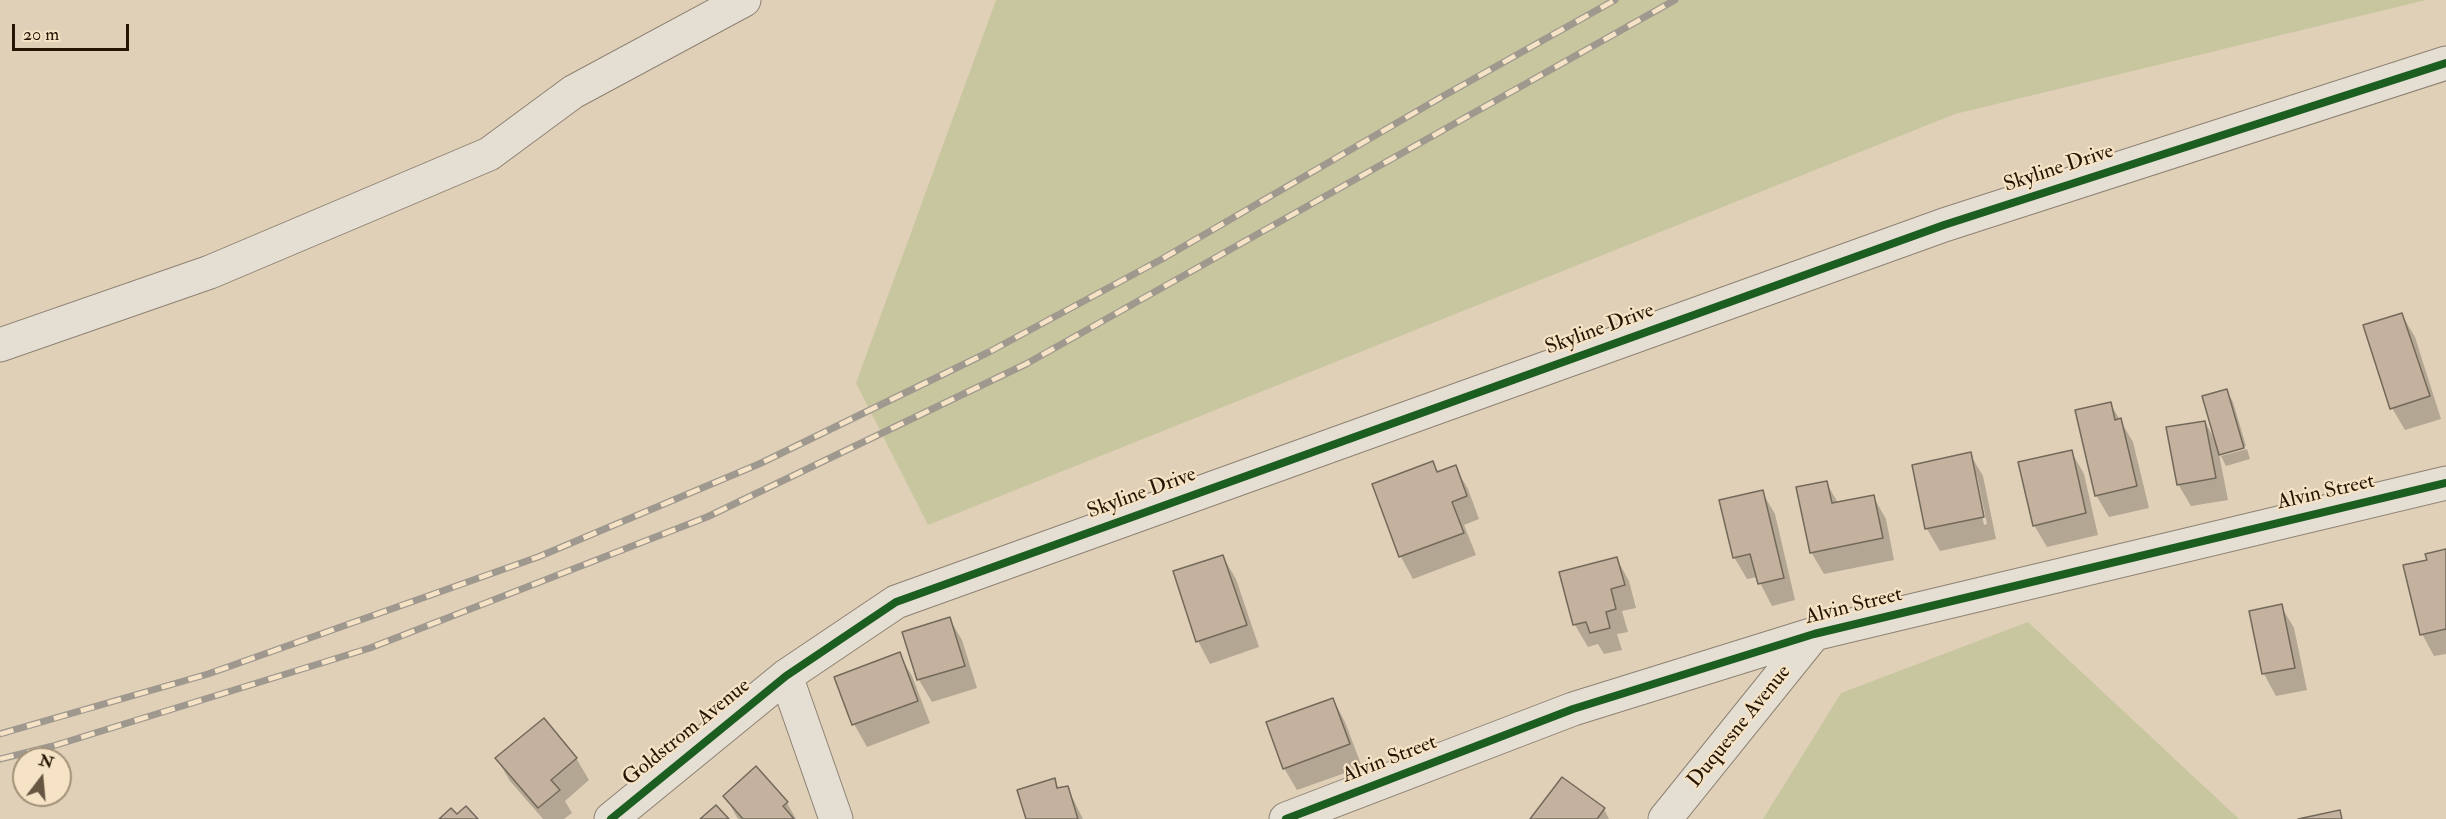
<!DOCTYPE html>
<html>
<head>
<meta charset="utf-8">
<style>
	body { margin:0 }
	#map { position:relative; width:2446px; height:819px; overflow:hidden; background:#e0d0b8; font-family:"IM FELL Double Pica",serif }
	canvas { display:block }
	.north { position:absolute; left:12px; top:747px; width:60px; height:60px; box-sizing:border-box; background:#f6e3c6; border:2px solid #a29178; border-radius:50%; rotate:16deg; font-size:16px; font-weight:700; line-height:24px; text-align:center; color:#241503 }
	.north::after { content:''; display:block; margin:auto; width:21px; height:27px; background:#665642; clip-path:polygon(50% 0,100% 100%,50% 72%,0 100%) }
	.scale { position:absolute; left:12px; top:24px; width:117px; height:27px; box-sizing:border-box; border:3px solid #241503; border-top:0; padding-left:8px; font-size:18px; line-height:21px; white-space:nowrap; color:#241503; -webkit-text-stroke:4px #f6e3c6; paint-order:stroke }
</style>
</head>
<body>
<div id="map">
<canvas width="2446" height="819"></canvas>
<div class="north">N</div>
<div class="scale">20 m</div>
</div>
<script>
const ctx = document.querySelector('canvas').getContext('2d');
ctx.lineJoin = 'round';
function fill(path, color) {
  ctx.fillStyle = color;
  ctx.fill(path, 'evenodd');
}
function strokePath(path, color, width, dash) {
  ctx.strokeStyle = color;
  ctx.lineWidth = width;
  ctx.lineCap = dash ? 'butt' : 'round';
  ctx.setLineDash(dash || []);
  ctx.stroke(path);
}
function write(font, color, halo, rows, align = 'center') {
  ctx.font = font + ' "IM FELL Double Pica",serif';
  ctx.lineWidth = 4.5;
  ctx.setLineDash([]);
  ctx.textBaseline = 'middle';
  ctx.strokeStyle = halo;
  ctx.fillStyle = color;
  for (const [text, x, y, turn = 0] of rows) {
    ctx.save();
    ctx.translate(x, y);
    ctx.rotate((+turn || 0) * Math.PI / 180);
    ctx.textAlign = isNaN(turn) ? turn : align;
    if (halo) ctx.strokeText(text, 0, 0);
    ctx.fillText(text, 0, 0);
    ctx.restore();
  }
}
fill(new Path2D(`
	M996,0H2426L1955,114L928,525L856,383Z
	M2028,622L2239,819H1763L1841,693Z`), '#c8c69f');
fill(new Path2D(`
	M2402,315L2415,337L2441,419L2405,430L2392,408Z
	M2227,391L2233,402L2246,446L2219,454L2228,500L2191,506L2178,484L2205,422L2215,440Z
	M2110,403L2133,442L2149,508L2109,517L2096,495Z
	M2247,449L2250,459L2226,466L2221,456Z
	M2071,451L2084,474L2098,535L2047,547L2034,525Z
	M1970,454L1983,476L1996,539L1940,551L1927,529L1914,466ZM1974,476H1977L1987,524L1984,525Z
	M1432,463L1439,473L1455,467L1468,489L1479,519L1464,525L1476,555L1413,579L1401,557L1374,485Z
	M1826,482L1838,503L1873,496L1886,519L1894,560L1824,574L1811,552Z
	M1762,492L1775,514L1795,600L1772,606L1757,577L1747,579L1734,557Z
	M2446,552V654L2434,656L2422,634L2429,561Z
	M1223,557L1236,579L1259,647L1210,664L1198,641L1175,572Z
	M1617,559L1629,581L1636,608L1622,611L1628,632L1617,634L1622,650L1604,654L1598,644L1588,647L1575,625L1561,573Z
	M2281,606L2294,628L2307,690L2276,696L2264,674L2251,612Z
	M949,618L962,640L977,688L932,702L919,680L904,633Z
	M899,654L912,676L930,723L867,747L854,724L836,678Z
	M1333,699L1345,722L1362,767L1297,790L1284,768Z
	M576,758L589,780L565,801L572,813L564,819H543L510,781L497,759Z
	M1054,780L1059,789L1067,787L1083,819H1027Z
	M725,796L787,803L796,819H738Z
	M1604,809L1609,819H1532Z`), '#0003');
const building = new Path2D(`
	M2402,313L2430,396L2390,409L2363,325Z
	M2227,389L2244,448L2219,455L2202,396Z
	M2111,402L2115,420L2121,418L2137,486L2095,496L2075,410Z
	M2205,421L2216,478L2177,485L2166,427Z
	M2072,450L2086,513L2033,526L2018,462Z
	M1971,452L1984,517L1925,529L1912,465Z
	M1433,461L1437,472L1456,465L1467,496L1452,502L1464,533L1399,557L1372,484Z
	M1827,481L1832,503L1874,495L1883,538L1810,553L1796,487Z
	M1763,490L1784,578L1758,584L1750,554L1733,558L1719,500Z
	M2446,549V629L2420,635L2403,565L2427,560L2425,554Z
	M1223,555L1247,625L1196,642L1173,571Z
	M1617,557L1625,585L1611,589L1616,609L1606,612L1610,628L1590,633L1586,622L1573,625L1559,572Z
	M2282,604L2295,668L2262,674L2249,611Z
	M950,617L965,666L917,680L902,632Z
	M900,652L918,701L852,725L834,677Z
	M1333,698L1350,744L1283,769L1266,722Z
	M544,718L577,758L551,780L560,790L538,808L495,758Z
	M756,766L788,802L783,806L794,819H743L723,796Z
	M1562,777L1605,808L1597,819H1530Z
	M1055,778L1057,788L1068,786L1078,819H1026L1017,790Z
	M716,805L729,819H700Z
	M466,806L478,819H439L451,808L457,814Z
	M2340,810L2342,819H2298Z`);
fill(building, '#c5b29e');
strokePath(building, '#73695a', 1.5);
const minor = new Path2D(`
	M0,345L210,272L489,154L573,92L744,0
	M786,676L836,819
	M611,819L786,676L896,602L1944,225L2446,63
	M1286,819L1573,709L1814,634L2446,483
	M1665,819L1814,634`);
strokePath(minor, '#8d8273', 35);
strokePath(minor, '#e5ded2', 33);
const rail = new Path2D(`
	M0,734L208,674L538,557L759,464L989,352L1162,259L1445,95L1615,0
	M0,759L53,746L370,648L707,517L1026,364L1675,0`);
strokePath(rail, '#9f988e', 7);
strokePath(rail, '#f6e3c6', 4.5, [14]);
strokePath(new Path2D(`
	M611,819L786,676L896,602L1944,225L2446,63
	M1286,819L1573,709L1814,634L2446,483`), '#1b5e20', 8);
write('21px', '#241503', '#f6e3c6', [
	["Skyline Drive",2059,169,-18],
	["Skyline Drive",1600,330,-20],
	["Alvin Street",2326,493,-13],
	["Skyline Drive",1142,494,-20],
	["Alvin Street",1854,607,-14],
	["Duquesne Avenue",1740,727,-51],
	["Goldstrom Avenue",687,733,-39],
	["Alvin Street",1390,760,-21]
]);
</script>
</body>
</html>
